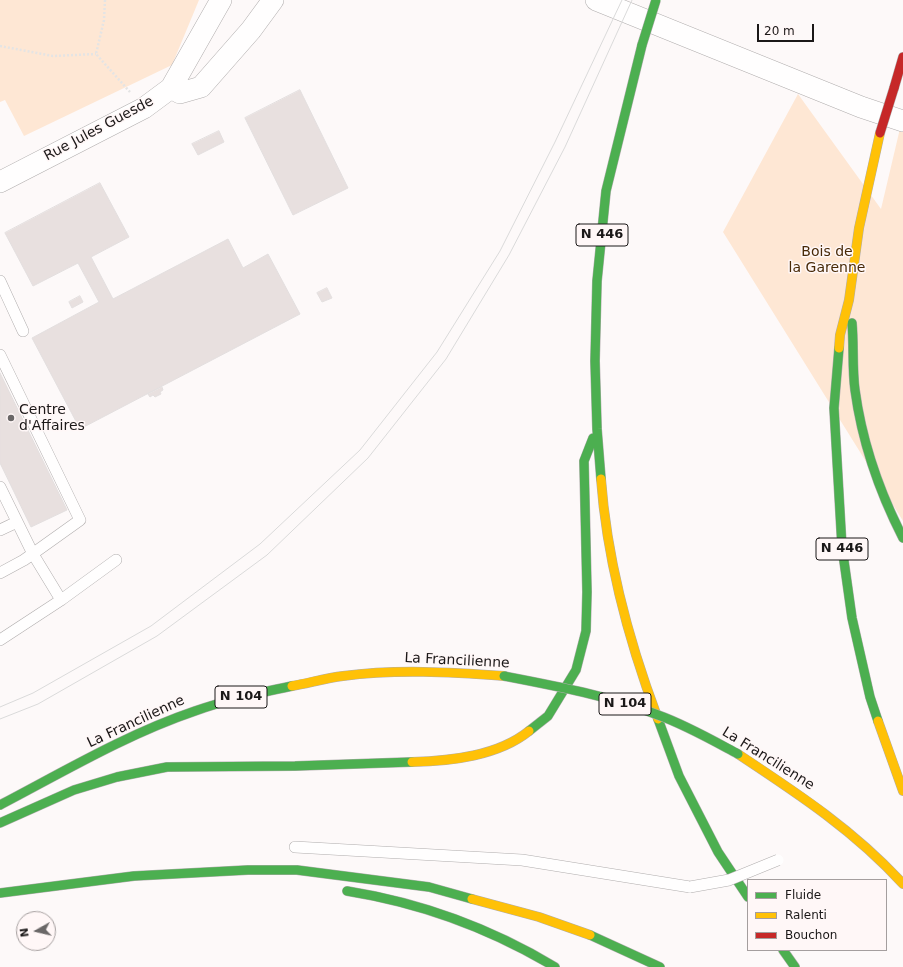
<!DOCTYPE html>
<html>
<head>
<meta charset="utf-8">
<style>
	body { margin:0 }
	#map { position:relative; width:903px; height:967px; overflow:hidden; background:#fdf9f9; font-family:"DejaVu Sans",sans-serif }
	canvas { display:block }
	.legend { position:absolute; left:747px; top:879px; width:140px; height:72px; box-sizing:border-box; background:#fff7f7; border:1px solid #a49e9e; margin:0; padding:5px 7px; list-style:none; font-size:12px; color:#1b1818 }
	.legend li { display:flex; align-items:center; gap:8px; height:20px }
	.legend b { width:20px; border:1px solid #a49e9e }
	.north { position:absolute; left:16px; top:911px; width:40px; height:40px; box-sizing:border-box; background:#fff7f7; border:1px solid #a49e9e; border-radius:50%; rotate:262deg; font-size:11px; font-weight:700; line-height:16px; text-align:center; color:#1b1818 }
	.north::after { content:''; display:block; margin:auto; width:14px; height:18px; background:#6a6767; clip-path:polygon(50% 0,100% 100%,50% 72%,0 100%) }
	.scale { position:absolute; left:757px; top:24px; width:57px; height:18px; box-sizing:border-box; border:2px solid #1b1818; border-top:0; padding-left:5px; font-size:12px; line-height:14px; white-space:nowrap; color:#1b1818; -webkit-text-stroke:3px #fff7f7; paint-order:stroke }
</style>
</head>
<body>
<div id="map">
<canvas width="903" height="967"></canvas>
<ul class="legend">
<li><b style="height:5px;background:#4caf50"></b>Fluide</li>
<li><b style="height:5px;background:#ffc107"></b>Ralenti</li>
<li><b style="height:5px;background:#c62828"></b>Bouchon</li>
</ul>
<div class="north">N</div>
<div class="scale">20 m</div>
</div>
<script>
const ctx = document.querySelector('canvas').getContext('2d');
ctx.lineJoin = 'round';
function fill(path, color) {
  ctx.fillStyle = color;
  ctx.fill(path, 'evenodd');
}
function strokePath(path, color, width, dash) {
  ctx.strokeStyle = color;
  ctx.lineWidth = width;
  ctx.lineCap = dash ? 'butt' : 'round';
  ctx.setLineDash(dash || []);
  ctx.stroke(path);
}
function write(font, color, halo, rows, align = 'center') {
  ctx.font = font + ' "DejaVu Sans",sans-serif';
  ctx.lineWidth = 3;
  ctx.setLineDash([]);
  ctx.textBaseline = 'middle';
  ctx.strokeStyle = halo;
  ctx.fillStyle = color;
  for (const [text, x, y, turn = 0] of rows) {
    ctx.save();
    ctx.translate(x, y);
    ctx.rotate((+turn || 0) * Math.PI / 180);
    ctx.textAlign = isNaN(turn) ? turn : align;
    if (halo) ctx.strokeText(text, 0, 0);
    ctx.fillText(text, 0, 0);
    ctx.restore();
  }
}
fill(new Path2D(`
	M0,0H199L172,65L24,136L5,100L0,102Z
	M798,94L881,209L902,120L903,121V521L723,232Z`), '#fee7d4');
const building = new Path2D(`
	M300,90L348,188L293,215L245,118Z
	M219,131L224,142L198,155L192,144Z
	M100,183L129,237L91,257L113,299L228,239L243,268L268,254L300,314L80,429L32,338L99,302L78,263L33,286L5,233Z
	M327,288L332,298L322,302L317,293Z
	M80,296L83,302L72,308L69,302Z
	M0,373L67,510L31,527L0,463Z
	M162,387L163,390L160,392L161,394L155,397L153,395L150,397L148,394Z`);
fill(building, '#e8e0df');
strokePath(building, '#e3dfdf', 1);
const lane = new Path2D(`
	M0,281L23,331
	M0,355L80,520L24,560L0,573
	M0,487L33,554L61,600
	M0,530L17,522
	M0,640L61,600L116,560
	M295,847L522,860L690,887`);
const street = new Path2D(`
	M596,0L861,107L903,121
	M171,88L180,93L201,87L251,30L273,0
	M0,182L144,108L171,88L221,0`);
const fast = new Path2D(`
	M852,323C854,345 852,368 855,390C862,442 879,491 903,538
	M839,348L834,408L842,547L852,618L870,697L878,721
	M601,479L597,429L595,361L597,281L606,191L642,45
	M658,719L679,776L718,852L748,897
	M529,731L548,716L576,670L586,631L587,592L584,461L593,438
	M0,805C63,772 127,734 195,711C226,700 259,693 292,686
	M0,823L74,790L117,777L167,767L295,766L412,762
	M347,891C422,903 490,928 555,967
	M0,893L134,876L248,870H297L429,887L472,899
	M590,935L660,967
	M783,950L795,967`);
const slow = new Path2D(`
	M839,348L840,335L849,300L859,228L880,133
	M601,479C607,561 629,642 658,719
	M292,686C309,683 326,678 343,676C396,669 450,672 504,676
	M878,721L903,791
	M738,754C797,793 855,831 903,884
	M412,762C451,761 498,756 529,731
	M472,899L539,917L590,935`);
const jam = new Path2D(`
	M894,88L903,57`);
strokePath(lane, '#b0adad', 12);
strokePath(street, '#b0adad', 22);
strokePath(fast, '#b0adad', 10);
strokePath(slow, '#b0adad', 10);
strokePath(jam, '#b0adad', 10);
strokePath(new Path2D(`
	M105,0L104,20L96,54L130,92
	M0,46L53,56L96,54`), '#e4e4e4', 2.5, [2, 2]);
strokePath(lane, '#fffefe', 11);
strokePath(street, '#fffefe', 21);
strokePath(fast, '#4caf50', 9);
strokePath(slow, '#ffc107', 9);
strokePath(jam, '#c62828', 9);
strokePath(new Path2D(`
	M0,707L33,693L151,626L260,544L360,450L437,352L500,251L555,142L622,0
	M0,719L38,704L157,636L267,555L368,458L446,359L509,255L565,147L632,0`), '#dadada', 1);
const laneBridge = new Path2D(`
	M690,887L729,880L778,860`);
const fastBridge = new Path2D(`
	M642,45L656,0
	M504,676C556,686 609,696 658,715C686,725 712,740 738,754`);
const jamBridge = new Path2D(`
	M880,133L894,88`);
strokePath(laneBridge, '#b0adad', 12, []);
strokePath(fastBridge, '#b0adad', 10, []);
strokePath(jamBridge, '#b0adad', 10, []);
strokePath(laneBridge, '#fffefe', 11);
strokePath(fastBridge, '#4caf50', 9);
strokePath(jamBridge, '#c62828', 9);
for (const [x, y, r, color] of [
	[11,418,4,"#6a6767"]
]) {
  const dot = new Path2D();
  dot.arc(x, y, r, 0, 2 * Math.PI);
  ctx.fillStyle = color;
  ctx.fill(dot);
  strokePath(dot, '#fff7f7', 1.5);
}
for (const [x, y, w] of [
	[602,235,52],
	[842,549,52],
	[241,697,52],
	[625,704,52]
]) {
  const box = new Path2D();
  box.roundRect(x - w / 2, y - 11, w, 22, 3);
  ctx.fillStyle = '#fff7f7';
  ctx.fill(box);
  strokePath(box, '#1b1818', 1);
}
write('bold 13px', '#1b1818', null, [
	["N 446",602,235],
	["N 446",842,549],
	["N 104",241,697],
	["N 104",625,704]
]);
write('14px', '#1b1818', '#fff7f7', [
	["Rue Jules Guesde",99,129,-28],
	["La Francilienne",457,661,3],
	["La Francilienne",136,722,-25],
	["La Francilienne",768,759,32]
]);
write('14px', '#492a07', '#fff7f7', [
	["Bois de",827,252],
	["la Garenne",827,268]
]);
write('14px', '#1b1818', '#fff7f7', [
	["Centre",19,410],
	["d'Affaires",19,426]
], 'left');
</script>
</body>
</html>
